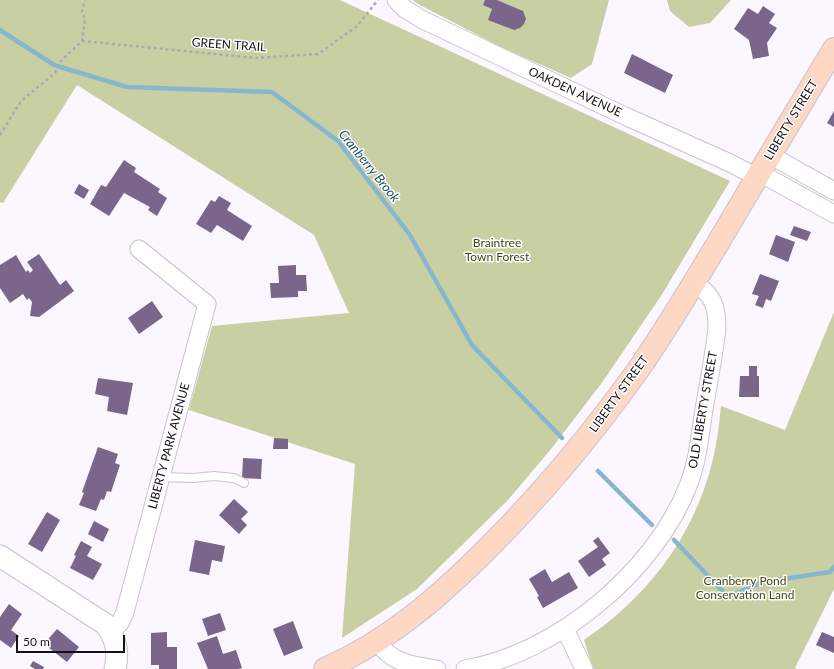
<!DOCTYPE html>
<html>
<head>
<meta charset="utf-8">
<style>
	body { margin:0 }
	#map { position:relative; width:834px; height:669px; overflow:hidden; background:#fbf6ff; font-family:Lato,sans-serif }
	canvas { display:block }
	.scale { position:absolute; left:16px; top:635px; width:109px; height:18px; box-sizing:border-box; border:2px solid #141116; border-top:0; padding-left:5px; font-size:12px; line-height:14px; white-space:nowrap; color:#141116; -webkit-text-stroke:3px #fff; paint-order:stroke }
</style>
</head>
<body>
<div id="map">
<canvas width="834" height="669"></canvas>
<div class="scale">50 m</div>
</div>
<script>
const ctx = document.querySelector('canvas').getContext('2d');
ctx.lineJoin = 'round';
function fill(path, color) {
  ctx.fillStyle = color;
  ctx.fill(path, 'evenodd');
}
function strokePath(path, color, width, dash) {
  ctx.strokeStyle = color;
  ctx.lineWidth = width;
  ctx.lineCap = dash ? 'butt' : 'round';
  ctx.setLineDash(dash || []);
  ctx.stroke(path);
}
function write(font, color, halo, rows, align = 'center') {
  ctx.font = font + ' Lato,sans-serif';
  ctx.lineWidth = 3;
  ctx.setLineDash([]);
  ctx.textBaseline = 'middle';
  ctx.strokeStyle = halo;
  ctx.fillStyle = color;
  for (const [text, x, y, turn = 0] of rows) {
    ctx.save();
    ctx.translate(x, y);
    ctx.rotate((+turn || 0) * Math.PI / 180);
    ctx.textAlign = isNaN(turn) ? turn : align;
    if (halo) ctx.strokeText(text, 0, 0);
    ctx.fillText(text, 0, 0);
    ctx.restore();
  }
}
fill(new Path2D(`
	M0,0H340L730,181L661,296L601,384L551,449L508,500L417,589L342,638L355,464L189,410L212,326L349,313L314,235L77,85L3,203L0,202Z
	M413,0H609L592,64L571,78L503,48L416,3Z
	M667,0H731L710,23L689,27L670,11Z
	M834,312V589L795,668L797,669H593L584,640C647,597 693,538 712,463C717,444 719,425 721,406L785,430Z`), '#c8cfa2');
strokePath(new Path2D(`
	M0,30L54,65L127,87L272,92L338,141L410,235L472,345L562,438
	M598,471L652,525
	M674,540L728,597L763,582L830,572L834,567`), '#87b7ce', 4.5);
fill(new Path2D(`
	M485,0H497L523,11L526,19L524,24L520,28L514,30L488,20L492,9L483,5Z
	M763,6L775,14L769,23L777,28L767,43L769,56L753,59L749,40L734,29L748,8L758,14Z
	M632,54L673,75L665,93L624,73Z
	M834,111V127L827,123Z
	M124,160L136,168L134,172L160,189L158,192L167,198L157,216L148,210L150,207L124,193L109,216L90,204L101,185L106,187Z
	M79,184L89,190L84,199L74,193Z
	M219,196L231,203L227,210L252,226L243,241L217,225L211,233L196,224L211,200L215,202Z
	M794,226L811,232L807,241L790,235Z
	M776,235L795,242L788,262L769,254Z
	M39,254L60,285L66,280L74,291L39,317L30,316L32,302L29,298L27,300L23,294L10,303L0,288V265L16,255L26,272L28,270L30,273L33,270L27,262Z
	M296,265V275H306L307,291H298V297L271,298L270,283H279L278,266Z
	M760,274L779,281L771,301L766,299L763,308L755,305L759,296L752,294Z
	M152,301L163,317L139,334L128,318Z
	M749,366H757V376H759V397H739L740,376H749Z
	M98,378L133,383L127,415L107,411L109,397L95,394Z
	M274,438L288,439V449H273Z
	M98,447L118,454L115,463L120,465L111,492L107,491L104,500L101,499L96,511L79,505L84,493L82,492Z
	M243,458L262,459L261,479L242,478Z
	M234,499L248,512L241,519L247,525L239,534L219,515Z
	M47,512L60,520L42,552L28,544Z
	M94,521L109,529L103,542L88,534Z
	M598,537L610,553L602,559L606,565L589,577L578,561L598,547L593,541Z
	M195,540L225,546L222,562L212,560L209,575L189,571Z
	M81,541L92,547L87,556L102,564L93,580L70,568L76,556L74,555Z
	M545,569L552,582L569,572L578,588L543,608L537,597L539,596L529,579Z
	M9,604L22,614L11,630L19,636L11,648L0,640V617Z
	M220,613L226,630L208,636L202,619Z
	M293,621L303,648L284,656L273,629Z
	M57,629L79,647L67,662L44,644Z
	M167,632V647H177V669H159V665H151V633Z
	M822,632L834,637V653L816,645Z
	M217,636L223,654L236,650L242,668L238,669H208L197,643Z
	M33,661L44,667L43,669H35L30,666Z`), '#7a668a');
const service = new Path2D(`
	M161,477L193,478L214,476L234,478L244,483`);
const minor = new Path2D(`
	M396,0L405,9L423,20L625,116L730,163L757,177
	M770,155L834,191
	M760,173L834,214
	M565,629L584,669
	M111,632L120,623L125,612L207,304L139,249
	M378,642C390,663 415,666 437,669
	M465,669C556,654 655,571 688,486C698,461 700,435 704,409C709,382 714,355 717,328C717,307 713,294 694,283`);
const tertiary = new Path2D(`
	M0,556L105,624C116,638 119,651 115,669`);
const secondary = new Path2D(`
	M325,669C390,640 438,598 488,548C543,493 593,433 638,370C670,324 698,276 727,228C762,168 798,109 834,49`);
strokePath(service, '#c9c2cf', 10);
strokePath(minor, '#c9c2cf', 19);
strokePath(tertiary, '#c9c2cf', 23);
strokePath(secondary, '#c9c2cf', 24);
strokePath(new Path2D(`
	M82,41L256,58L318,54L356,27L378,0
	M0,135L21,101L55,73L61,61L82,41L85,19L82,12L85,0`), '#ada9b0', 2.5, [3, 3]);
strokePath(service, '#fff', 8);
strokePath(minor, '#fff', 17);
strokePath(tertiary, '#fff', 21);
strokePath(secondary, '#fdd8c4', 22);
write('12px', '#141116', '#fff', [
	["GREEN TRAIL",229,45,4],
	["OAKDEN AVENUE",575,92,25],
	["LIBERTY STREET",791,120,-59],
	["LIBERTY STREET",619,394,-54],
	["OLD LIBERTY STREET",703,410,-80],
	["LIBERTY PARK AVENUE",169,446,-75]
]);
write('12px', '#434915', '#fff', [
	["Braintree",497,243],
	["Town Forest",497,257],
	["Cranberry Pond",745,581],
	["Conservation Land",745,595]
]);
write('italic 13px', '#125069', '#fff', [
	["Cranberry Brook",369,166,51]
]);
</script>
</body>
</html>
